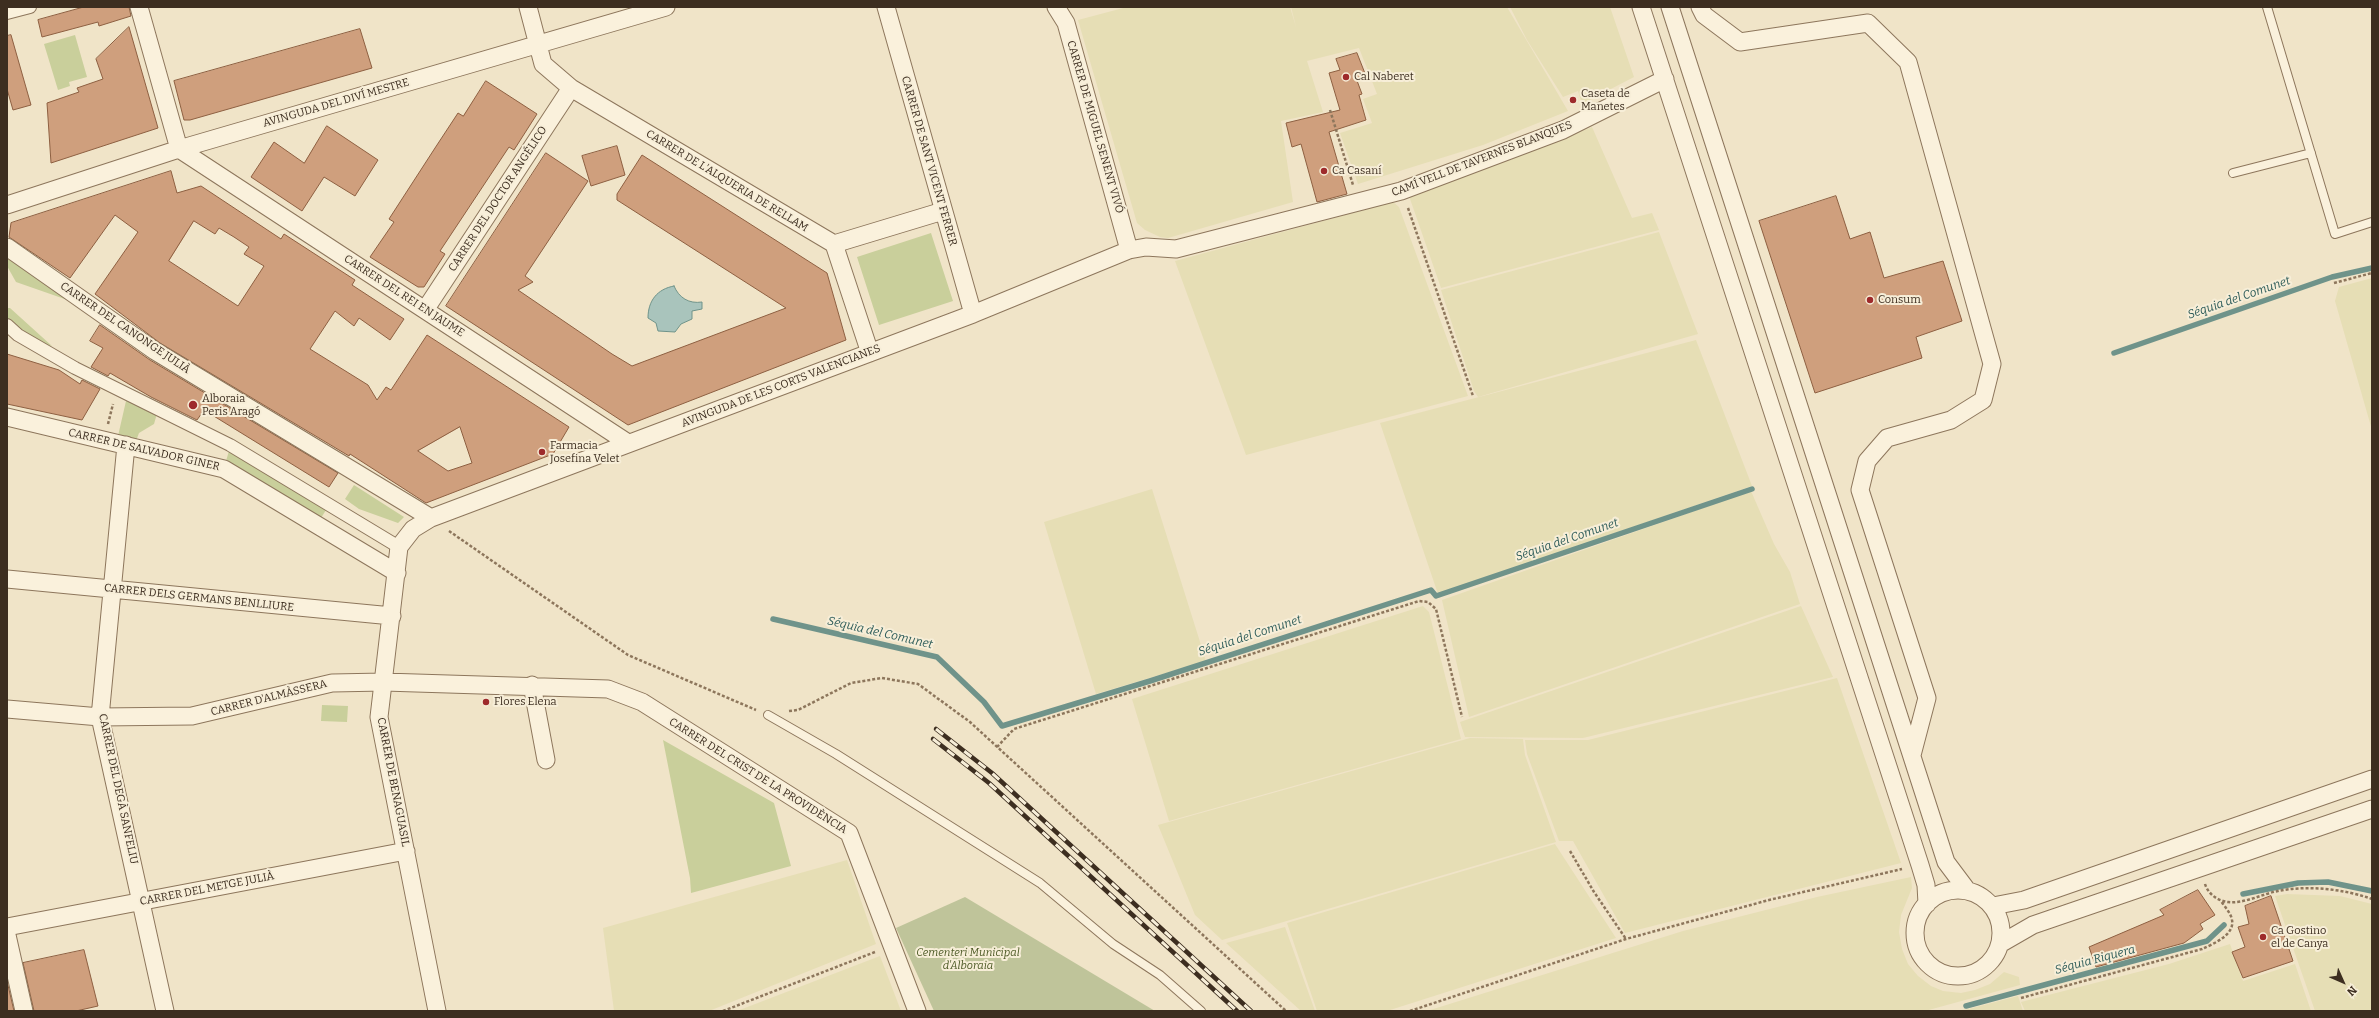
<!DOCTYPE html>
<html>
<head>
<meta charset="utf-8">
<style>
	body { margin:0 }
	#map { position:relative; width:2379px; height:1018px; overflow:hidden; background:#f0e4c8; font-family:Bitter,serif }
	canvas { display:block }
	.frame { position:absolute; inset:0; border:8px solid #3d2e20; pointer-events:none }
	.north { position:absolute; left:2323px; top:962px; width:40px; height:40px; -webkit-text-stroke:3px #f7eed8; paint-order:stroke; rotate:135deg; font-size:11px; font-weight:700; line-height:16px; text-align:center; color:#3d2e20 }
	.north::after { content:''; display:block; margin:auto; width:14px; height:18px; background:#3d2e20; clip-path:polygon(50% 0,100% 100%,50% 72%,0 100%) }
</style>
</head>
<body>
<div id="map">
<canvas width="2379" height="1018"></canvas>
<div class="frame"></div>
<div class="north">N</div>
</div>
<script>
const ctx = document.querySelector('canvas').getContext('2d');
ctx.lineJoin = 'round';
function fill(path, color) {
  ctx.fillStyle = color;
  ctx.fill(path, 'evenodd');
}
function strokePath(path, color, width, dash) {
  ctx.strokeStyle = color;
  ctx.lineWidth = width;
  ctx.lineCap = dash ? 'butt' : 'round';
  ctx.setLineDash(dash || []);
  ctx.stroke(path);
}
function write(font, color, halo, rows, align = 'center') {
  ctx.font = font + ' Bitter,serif';
  ctx.lineWidth = 4;
  ctx.setLineDash([]);
  ctx.textBaseline = 'middle';
  ctx.strokeStyle = halo;
  ctx.fillStyle = color;
  for (const [text, x, y, turn = 0] of rows) {
    ctx.save();
    ctx.translate(x, y);
    ctx.rotate((+turn || 0) * Math.PI / 180);
    ctx.textAlign = isNaN(turn) ? turn : align;
    if (halo) ctx.strokeText(text, 0, 0);
    ctx.fillText(text, 0, 0);
    ctx.restore();
  }
}
fill(new Path2D(`
	M1127,7H1290L1296,27L1291,7H1507L1568,111L1483,145L1358,184L1340,133L1372,123L1363,99L1377,94L1359,48L1307,61L1323,112L1281,121L1293,202L1168,238L1160,237L1145,230L1137,223L1078,20Z
	M1510,7H1610L1634,77L1582,104L1578,91L1563,97L1527,40Z
	M1592,127L1632,218L1652,213L1659,230L1441,288L1409,196Z
	M1393,202L1399,207L1468,396L1246,455L1175,261Z
	M1659,232L1698,334L1478,397L1474,391L1441,290Z
	M2372,278V430L2335,301L2339,287Z
	M1696,340L1752,486L1438,594L1380,423Z
	M1152,489L1206,661L1096,694L1044,522Z
	M1751,491L1774,544L1790,572L1800,604L1469,717L1442,600Z
	M1423,606L1429,612L1461,739L1169,821L1132,699Z
	M1801,606L1833,677L1583,738L1465,737L1460,722Z
	M1837,678L1901,863L1625,933L1573,841H1559L1527,754L1525,740H1588Z
	M1470,738L1523,739L1525,755L1556,842L1222,940L1195,915L1158,825Z
	M1555,844L1616,938L1387,1011H1317L1287,923Z
	M847,860L876,944L709,1011H614L603,928Z
	M1911,877L1912,888L1901,915L1899,932L1902,949L1908,964L1918,976L1931,986L1943,991L1961,993L1975,990L1990,984L2004,972L2019,977L2020,985L1925,1011H1427L1683,931L1817,897Z
	M2287,894L2340,896L2372,904V1011H2315L2275,896Z
	M1285,927L1315,1011H1301L1226,943Z
	M2230,944L2243,981L2295,964L2311,1011H2025L2021,1002L2169,964Z
	M880,956L901,1011H737Z
	M2018,996L2023,1011H1961Z`), '#e6deb5');
fill(new Path2D(`
	M75,35L87,77L69,82L70,86L58,90L44,44Z
	M931,233L953,301L879,325L857,257Z
	M7,255L79,304L16,282L7,266Z
	M7,308H10L52,346L35,341L7,319Z
	M126,401L158,410L154,424L139,433L136,441L118,436Z
	M229,451L379,539L378,542L326,510L321,518L226,461Z
	M354,485L404,517L398,523L359,509L345,499Z
	M322,705L348,706L347,722L321,721Z
	M663,740L774,803L791,866L691,893L690,878Z`), '#c9cf9b');
fill(new Path2D(`
	M965,897L1155,1011H934L896,928Z`), '#bfc49a');
const water = new Path2D(`
	M674,286C679,298 689,304 702,302V309L692,311V319L681,324L675,332L658,331L656,323L648,318C648,301 657,289 674,286Z`);
fill(water, '#a9c4bc');
strokePath(water, '#6f938a', 1);
strokePath(new Path2D(`
	M2114,353L2332,277L2372,268
	M773,619L937,657L984,702L1002,726L1150,681L1431,590L1436,596L1752,489
	M2243,894L2298,883L2328,882L2372,891
	M1966,1006L2207,941L2224,925`), '#6f938a', 5.5);
const building = new Path2D(`
	M84,7H129L131,16L99,26L98,22L42,37L38,20Z
	M129,27L158,128L51,163L47,103L79,92L77,88L103,79L96,59Z
	M360,29L372,68L190,120H184L174,81Z
	M11,35L31,105L13,110L7,89V36Z
	M1357,53L1366,76L1356,78L1362,94L1359,95L1366,120L1329,132L1347,194L1317,202L1301,144L1292,147L1286,123L1340,110L1329,73L1340,70L1336,59Z
	M486,81L537,114L514,150L509,147L440,251L445,254L424,287H418L370,257L394,222L389,219L435,148L458,113L463,116Z
	M327,126L378,160L355,196L324,177L302,211L251,177L274,142L304,163Z
	M617,146L625,175L591,186L582,156Z
	M546,153L588,181L525,276L533,282L518,290L612,354L632,366L786,308L617,200V194L642,155L827,273L846,340L628,425L446,306Z
	M171,171L177,193L201,186L281,239L284,234L355,280L352,285L404,319L390,340L359,318L354,326L335,311L310,349L368,385L377,400L386,387L391,390L427,335L569,427L553,454L426,503L350,454L349,456L160,343L95,294L138,232L115,215L70,278L9,237L11,223ZM194,221L215,234L219,228L234,237L249,247L244,254L264,266L238,306L169,261ZM460,427L472,463L448,471L418,451Z
	M1836,196L1850,239L1870,232L1884,278L1943,261L1962,321L1916,337L1922,358L1815,393L1759,221Z
	M100,325L150,360L338,473L329,487L204,410L197,420L151,397L110,373L108,376L91,367L103,348L90,341Z
	M7,354L59,370L80,384L82,380L100,389L82,420L7,404Z
	M2198,890L2215,915L2200,924L2203,929L2184,943L2096,967L2089,947L2164,915L2160,910Z
	M2271,896L2293,961L2243,978L2232,952L2245,947L2238,927L2249,924L2245,906Z
	M84,950L98,1006L76,1011H34L23,963Z
	M7,981L14,1011H7Z`);
fill(building, '#cf9f7d');
strokePath(building, '#8d5f41', 1);
const service = new Path2D(`
	M2267,7L2335,234L2372,222
	M2233,173L2311,153
	M768,715L836,754L1040,883L1113,944L1160,975L1201,1011`);
const pedestrian = new Path2D(`
	M7,13L30,7
	M7,325L18,335L75,368L230,445L399,547`);
const minor = new Path2D(`
	M139,7L179,149L628,443
	M528,7L543,64L571,88L834,244L870,353
	M886,7L973,314
	M1056,7L1066,23L1129,250
	M1641,7L1920,865L1926,885L1927,904
	M1670,7L1946,862L1967,890
	M1700,7L1704,15L1740,42L1868,23L1908,62L1992,364L1983,400L1951,420L1887,438L1867,461L1860,490L1927,698L1912,755
	M7,205L179,149L666,7
	M834,244L943,211
	M7,247L155,351L431,518
	M425,310L571,88
	M7,417L224,469L397,573
	M126,445L100,717L165,1011
	M7,579L392,616
	M532,685L546,760
	M7,709L100,717L192,716L332,683L384,682L608,689L642,702L849,833L917,1011
	M1915 933a43 43 0 1 1 86 0a43 43 0 1 1-86 0Z
	M1993,906L2024,900L2372,779
	M7,927L406,851
	M7,935L24,1011
	M2000,944L2033,925L2372,809
	M437,1011L379,717L399,547L413,529L431,518L973,314L1129,250L1146,247L1176,249L1401,191L1563,130L1665,79`);
strokePath(service, '#8d765c', 10);
strokePath(pedestrian, '#8d765c', 14);
strokePath(minor, '#8d765c', 19);
strokePath(new Path2D(`
	M1330,110L1353,185
	M1408,208L1473,396
	M2334,283L2372,273
	M108,424L113,404
	M449,531L628,655L756,710
	M789,711L798,710L851,683L882,678L918,684L970,722L1286,1011
	M997,747L1014,729L1419,601L1428,602L1436,609L1462,717
	M1570,851L1594,892L1626,939
	M2205,884C2208,894 2218,901 2228,902C2244,904 2262,894 2278,891C2308,885 2344,889 2372,899
	M2021,998L2202,949C2213,944 2235,935 2232,920C2231,913 2224,906 2221,901
	M723,1011L875,952
	M1410,1011L1626,939L1769,900L1902,869`), '#8d765c', 2.5, [3, 2]);
strokePath(service, '#faf1dc', 8);
strokePath(pedestrian, '#faf1dc', 12);
strokePath(minor, '#faf1dc', 17);
const rail = new Path2D(`
	M936,729L992,773L1251,1011
	M933,739L989,783L1237,1011`);
strokePath(rail, '#3d2e20', 4.5);
strokePath(rail, '#f7eed8', 3, [9]);
for (const [x, y, r, color] of [
	[1346,77,4,"#9e2a2b"],
	[1573,100,4,"#9e2a2b"],
	[1324,171,4,"#9e2a2b"],
	[1870,300,4,"#9e2a2b"],
	[193,405,5,"#9e2a2b"],
	[542,452,4,"#9e2a2b"],
	[486,702,4,"#9e2a2b"],
	[2263,937,4,"#9e2a2b"]
]) {
  const dot = new Path2D();
  dot.arc(x, y, r, 0, 2 * Math.PI);
  ctx.fillStyle = color;
  ctx.fill(dot);
  strokePath(dot, '#f7eed8', 1.5);
}
write('11px', '#3d2e20', '#f7eed8', [
	["Cal Naberet",1354,77],
	["Caseta de",1581,94],
	["Manetes",1581,107],
	["Ca Casaní",1332,171],
	["Consum",1878,300],
	["Alboraia",202,399],
	["Peris Aragó",202,412],
	["Farmacia",550,446],
	["Josefina Velet",550,459],
	["Flores Elena",494,702],
	["Ca Gostino",2271,931],
	["el de Canya",2271,944]
], 'left');
write('11px', '#3d2e20', '#f7eed8', [
	["AVINGUDA DEL DIVÍ MESTRE",336,103,-16],
	["CARRER DE MIGUEL SENENT VIVÓ",1095,127,74],
	["CAMÍ VELL DE TAVERNES BLANQUES",1482,159,-21],
	["CARRER DE SANT VICENT FERRER",929,161,74],
	["CARRER DE L'ALQUERIA DE RELLAM",727,181,31],
	["CARRER DEL DOCTOR ANGÉLICO",498,199,-57],
	["CARRER DEL REI EN JAUME",404,296,33],
	["CARRER DEL CANONGE JULIÀ",125,328,34],
	["AVINGUDA DE LES CORTS VALENCIANES",781,386,-21],
	["CARRER DE SALVADOR GINER",144,450,13],
	["CARRER DELS GERMANS BENLLIURE",199,598,6],
	["CARRER D'ALMÀSSERA",269,698,-14],
	["CARRER DEL CRIST DE LA PROVIDÈNCIA",758,776,32],
	["CARRER DE BENAGUASIL",393,782,79],
	["CARRER DEL DEGÀ SANFELIU",118,789,78],
	["CARRER DEL METGE JULIÀ",207,889,-11]
]);
write('italic 11px', '#4d5a26', '#f7eed8', [
	["Cementeri Municipal",968,953],
	["d'Alboraia",968,966]
]);
write('italic 12px', '#2f5d5a', '#f7eed8', [
	["Séquia del Comunet",2239,298,-19],
	["Séquia del Comunet",1567,540,-19],
	["Séquia del Comunet",880,633,13],
	["Séquia del Comunet",1250,636,-18],
	["Séquia Riquera",2095,960,-15]
]);
</script>
</body>
</html>
